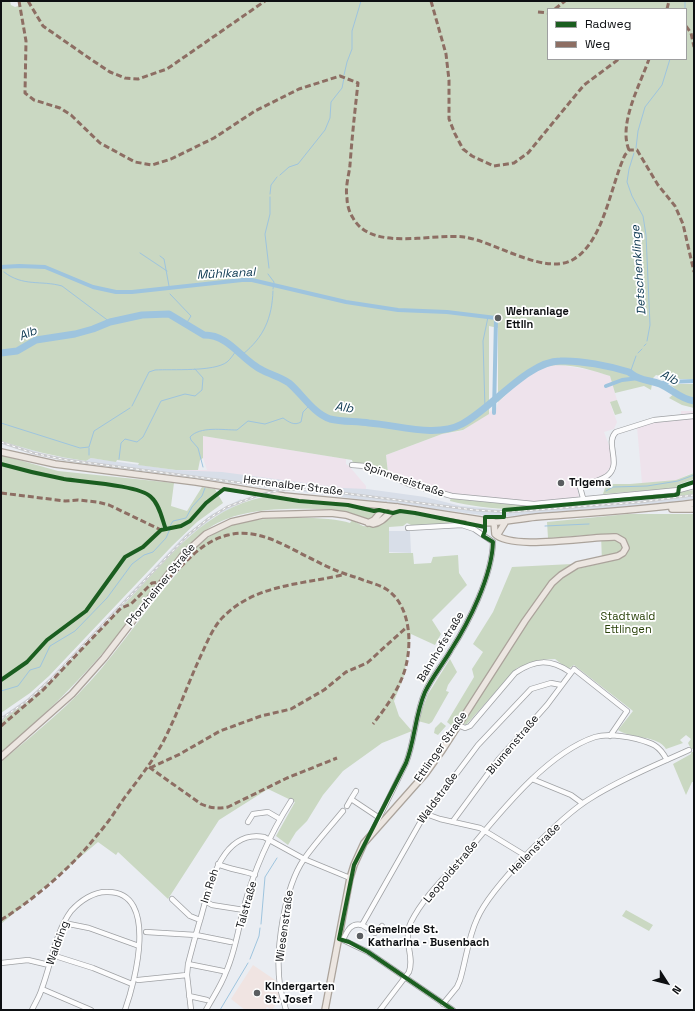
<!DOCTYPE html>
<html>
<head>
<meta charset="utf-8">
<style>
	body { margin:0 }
	#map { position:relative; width:695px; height:1011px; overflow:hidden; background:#eaedf2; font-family:"Space Grotesk",sans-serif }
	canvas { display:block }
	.frame { position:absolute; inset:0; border:2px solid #0d0f12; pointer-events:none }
	.legend { position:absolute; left:547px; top:8px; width:140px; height:52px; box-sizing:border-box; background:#fff; border:1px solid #9e9fa0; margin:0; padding:5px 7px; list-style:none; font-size:12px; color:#0d0f12 }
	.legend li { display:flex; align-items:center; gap:8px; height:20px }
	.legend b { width:20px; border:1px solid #9e9fa0 }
	.north { position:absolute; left:647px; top:963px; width:40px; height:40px; -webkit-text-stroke:3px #fff; paint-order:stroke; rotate:126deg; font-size:11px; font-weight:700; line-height:16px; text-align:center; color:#0d0f12 }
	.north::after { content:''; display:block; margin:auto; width:14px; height:18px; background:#0d0f12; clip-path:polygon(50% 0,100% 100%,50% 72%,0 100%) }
</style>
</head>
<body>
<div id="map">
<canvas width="695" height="1011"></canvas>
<div class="frame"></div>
<ul class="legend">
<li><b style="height:5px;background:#1b5e20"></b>Radweg</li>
<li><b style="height:5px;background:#8d6e63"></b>Weg</li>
</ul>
<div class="north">N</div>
</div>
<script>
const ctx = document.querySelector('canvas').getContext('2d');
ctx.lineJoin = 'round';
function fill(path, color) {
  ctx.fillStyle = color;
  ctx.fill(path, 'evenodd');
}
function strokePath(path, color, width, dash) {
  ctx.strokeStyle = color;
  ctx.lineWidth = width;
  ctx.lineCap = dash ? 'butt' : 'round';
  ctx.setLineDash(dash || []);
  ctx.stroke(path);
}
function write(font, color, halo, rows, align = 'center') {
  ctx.font = font + ' "Space Grotesk",sans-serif';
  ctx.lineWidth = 3.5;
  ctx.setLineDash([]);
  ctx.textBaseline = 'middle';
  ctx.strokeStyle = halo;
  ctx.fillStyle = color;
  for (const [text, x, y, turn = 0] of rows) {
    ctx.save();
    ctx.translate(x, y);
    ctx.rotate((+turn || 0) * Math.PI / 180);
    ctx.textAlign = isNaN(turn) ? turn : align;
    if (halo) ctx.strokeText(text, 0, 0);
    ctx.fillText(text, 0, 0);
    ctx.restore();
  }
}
fill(new Path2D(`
	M551,365H560L595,371L610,376L617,400L610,403L617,422L614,429L604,432L613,456L611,466L605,475L577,486L579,497L534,504L452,494L388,473L386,455L442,434L462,431L497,407L498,402L529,374Z
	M681,411H694V472L676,480L642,483L637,427L658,421L681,419Z
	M203,436L346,459V464L349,466L366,486V494L87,459L176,470H207L203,458Z`), '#eee3ec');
fill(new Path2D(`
	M1,441L49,455L86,461L91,458L176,470L222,472L343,488L367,489L425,497L461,506L506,510L694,494V499L644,506L497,517L86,464L32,454L1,444Z
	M241,499L243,502L214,517L186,539L54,678L35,695L1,721V717L34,694L53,676L184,536L212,514Z
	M389,531H410L411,553L389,552Z`), '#d8dee8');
fill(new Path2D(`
	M253,965L278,982L280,998L272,1010L267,1007L265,1010H245L231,999Z`), '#f0e4e2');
fill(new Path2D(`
	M1,1H10L11,5L15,7L18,6L20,1H694V379H673L656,375L653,378L651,390L644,386L615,393L610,376C585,368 551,357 528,375C517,383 508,393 498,402V328L489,326V414L463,430L442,434L386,455L388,473L365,464L353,463L352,460L203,436V458L200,460L198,470H176L138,465L139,463L117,460L116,462L91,458L86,461C57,457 29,450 1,441ZM548,9H686V59H548Z
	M670,384H694V408L682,405L669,398L677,391Z
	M617,400L622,413L615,415L610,402Z
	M1,455L58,471L174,483L171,506L187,511L202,487L215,489L223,503L197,522L172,546L49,676L30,693L1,713Z
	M694,473V479L677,485V488L603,494L605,488L610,484H630L676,480Z
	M694,490V494L677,497L680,492Z
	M679,492L676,494L586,502V499Z
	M263,497L300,503L349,507L376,512V515L368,520L339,511V510C300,508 242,505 209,528C191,540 178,557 165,574C149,595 133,616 117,636C82,679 43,717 1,752V721L35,695L54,678C81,650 108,622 134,594C172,554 206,509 263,497Z
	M451,498L533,506L550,505C522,513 479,508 450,501Z
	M399,512L457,522L415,527L407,523L403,526L389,527V553H413L414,564L431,563L433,557L458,555L459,573L467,585L432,620L441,634L435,645L411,634L404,676L394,701L399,716L412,731L382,743L343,771L323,795L307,821L296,832L288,845L276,836L295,802L268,789L219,820L168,899L118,852L116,855L98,842L1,924V762C35,733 72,704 101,669C132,631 160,591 193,555L190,552C201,542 213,533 228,526C250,516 328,515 350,523L352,520L363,526L375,527L385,520L390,514Z
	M628,514H694V749H691L688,743L691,739L686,735L680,740L683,743L666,749C658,735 631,739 618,730L633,711L574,665L568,669L555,659L539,660L517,668L466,725L457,720L453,727L447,722L474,677L472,669L483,652L473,644L493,612L512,567L572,564L573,570L602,563L601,534L548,538L547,522Z
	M450,659L457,672L448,685L446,691L449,692L432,722L429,724L418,721L428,694Z
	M441,722L446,726L438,735L434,733L435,728Z
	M691,752H694V782H692L686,795L673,764L691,754Z
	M626,910L653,925L649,931L622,916Z`), '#cad8c2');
strokePath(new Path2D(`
	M685,1V9
	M344,75L347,62L352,49V31L361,1
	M636,148L638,131L645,107L662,85L670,59
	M634,153L629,169L627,182L632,196L643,216L646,235L650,325L647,341
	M280,175L289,167L298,164L325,130L330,118L331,102L342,88L344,78
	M270,194L271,185L277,177
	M140,253L167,271
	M160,256L164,259L169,286
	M269,268L265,234L270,214V197
	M4,272C23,287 41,280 62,286L110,322
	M268,274L274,282L273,289
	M170,294L191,316L186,324
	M644,346L646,344
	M638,353L642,349
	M243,354C264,337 272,318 273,291
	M630,373L636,356
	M132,406L149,372L155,370C172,369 214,372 227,362C231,359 234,353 237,350
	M485,408L483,341L488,317
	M1,423L80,448L89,447L94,431L130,408
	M89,448V455
	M119,459L121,443L125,439L137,442L143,437L161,401L185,394L195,396L202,390L203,378L195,369
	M203,467L198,448L191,440L190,437C200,426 223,430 237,430L248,421L265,424L283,418C289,422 294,426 301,422L303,412L311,404
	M606,491L613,487L647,486L678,481L694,475
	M170,526L173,521L186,518L192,507L202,496L205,488
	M545,526L589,524
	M1,691L18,686L30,670L40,667L50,646L75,631L107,598L132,564L144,555L153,552L166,538L170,529
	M261,924L265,877L277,858
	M250,959L259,936L260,928
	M220,1010L248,963`), '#9ec4de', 1);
strokePath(new Path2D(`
	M1,267L19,266L45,267L93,287L116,292H132L242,280H252L346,302L398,310L447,312L496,318L494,413
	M660,384L666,382L694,381
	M606,386L622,380L639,378`), '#9ec4de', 4);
strokePath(new Path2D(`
	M1,353L17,351L36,340L75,334L93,329L110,322L142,315L169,314L204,335C230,335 241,360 262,370C271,375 281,377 289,383C302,394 313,413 330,419C342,422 357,421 369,423C398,425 436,438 462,424C491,409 528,361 560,361C580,360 610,366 629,372C632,374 635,377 639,378C646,381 653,381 660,384C672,389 680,399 694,401`), '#9ec4de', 7);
const minor = new Path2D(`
	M352,465L365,466L409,484L452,496L534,504L679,490L694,486
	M583,498L580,487C588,484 599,481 607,476C623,464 604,443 616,432L654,420L694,416
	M408,528L462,525L474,529L493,542
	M458,725L465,728L470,726L515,673C536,659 550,659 570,672
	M532,779L571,795L582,803
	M356,791L351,799L378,817
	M347,806L351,799
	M426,814L440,819L480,828L526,856
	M453,821L498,760L547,705L574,669L627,711L610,736
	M248,822L253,814L268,812L280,819
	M371,834L406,763C415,740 415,715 425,692C432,677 443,664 451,650C469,622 492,576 493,542
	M218,864C230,870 243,870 255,875
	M172,899L190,916L200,920
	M205,901L212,905L244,910
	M64,923L89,928L139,946
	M362,925L375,933L382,926
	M146,932L196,935L231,942
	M341,939L368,952L453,1010
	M343,940C347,931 351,922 362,925L421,821L478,745L531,689L551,683L561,685
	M52,955L93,968L132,984
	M1,963L28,960L49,965
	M188,964L223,971
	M138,980L187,975
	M42,989L91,1010
	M189,996L207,1000
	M443,1004L457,987L460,980C466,960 468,938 477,919C490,888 561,816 591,798C621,779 656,765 689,750
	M32,1010C35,1003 40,996 42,988C51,964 56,931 71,911C80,901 94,891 108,892C159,892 135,982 125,1010
	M191,1010L187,975L188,964C192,949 196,933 201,917C209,888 221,829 264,837L304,859L350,878
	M206,1010C213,997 221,986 226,972C235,952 238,931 243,910C253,873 270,834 291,801
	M286,1010C284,1002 281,994 280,986C275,951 284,888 304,859C316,842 330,827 343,811
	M380,1010L409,972C415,955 402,941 411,922C423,898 444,878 462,858C496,818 544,754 595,737C608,733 624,736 637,739C652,743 659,745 667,760`);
const major = new Path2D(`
	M1,452L55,464L196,482L284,496L397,507L494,522
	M672,509H694
	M469,521C492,526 514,519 536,517C589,513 641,510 694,503
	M368,523L374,520L386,506
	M498,534L506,521
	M1,757L72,694L104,658L184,554L206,534L231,522L262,515L331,513L346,515L373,524C383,523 389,512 397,507
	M325,1010L350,878L354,865L364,843L426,773L441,752L525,621L552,583L561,575L577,565L618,556L623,553L626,548L623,541L616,537C589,536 512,551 495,534L494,522`);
strokePath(minor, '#9fa1a4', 6);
strokePath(major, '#aba39b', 8);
strokePath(minor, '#fcfcfd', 4.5);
strokePath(major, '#ece6e1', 5.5);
const rail = new Path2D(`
	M1,442L33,453L67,460L280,488
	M1,719L27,701L51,679L188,535L208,519L227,507L262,494L281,490L312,489L474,510L509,512L641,502L694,495`);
strokePath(rail, '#cacbcd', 2.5);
strokePath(rail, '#fff', 1, [3]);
strokePath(new Path2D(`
	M19,1L26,41L25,93L34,100L60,108L71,115L100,143L135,162L152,165L171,159L214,138L255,111L299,89L340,76L358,83C355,110 352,137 350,165C349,175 345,187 347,198C347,204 349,212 353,218C372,252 431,233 464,237C494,241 546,277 574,259C604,241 611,184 625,155L629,150H637L658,185L675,206L683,224L694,272
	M28,1L43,26L89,58L110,72L125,78L138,79L167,69L265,1
	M431,1L446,54L449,80V119L455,134L463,149L472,156L494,166L514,163L528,153L584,85L619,59
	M555,9L565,1
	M667,9L669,1
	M538,12L548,13
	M686,26L691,33L694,47
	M629,150C618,124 640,85 649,59
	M1,493L65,501L78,500L97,502L109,505L161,530
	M1,726L43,690L121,608L131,604L152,583L166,581C186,563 200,542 228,535C260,527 288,548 316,561C329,568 344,574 358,578C367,582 378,584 386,589C413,606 413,652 402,678C395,695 384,710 373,724
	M149,767L201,804C210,808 217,809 228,807L287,778L337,758
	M150,768L180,754L220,731L261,716L291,709L324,690L346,672L367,663L408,626
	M1,920C36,898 72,867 98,834C108,823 116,810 125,797C141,776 157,756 168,732C181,705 190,678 203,651C208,640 214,626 223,617C257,583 303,585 346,574`), '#8d6e63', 3, [6, 3]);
strokePath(new Path2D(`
	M1,464C22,470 43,475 64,479C83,482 139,485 151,497C159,504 162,518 165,527
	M1,680L27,662L47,640L86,611L125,557L143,547L161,530L181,526L190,521L206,503L224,489L299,501L348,505L374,511L379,510L393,513L400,511L415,513L485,527
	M453,1010L368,952L349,942L339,939L354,865L406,763C415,740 415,715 425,692C432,677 443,664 451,650C469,622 492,576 493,542L483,536L485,531V517H504V510L675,495L678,494L679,487L694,482`), '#1b5e20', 4);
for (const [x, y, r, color] of [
	[498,318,4,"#5a5d60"],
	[561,483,4,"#5a5d60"],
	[360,936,4,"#5a5d60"],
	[257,993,4,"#5a5d60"]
]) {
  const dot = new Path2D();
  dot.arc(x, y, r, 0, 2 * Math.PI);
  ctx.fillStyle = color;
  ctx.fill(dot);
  strokePath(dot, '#fff', 1.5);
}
write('bold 11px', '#0d0f12', '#fff', [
	["Wehranlage",506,312],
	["Ettlin",506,325],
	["Trigema",569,483],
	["Gemeinde St.",368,930],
	["Katharina - Busenbach",368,943],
	["Kindergarten",265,987],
	["St. Josef",265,1000]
], 'left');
write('11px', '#0d0f12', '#fff', [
	["Spinnereistraße",404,480,19],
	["Herrenalber Straße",293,486,7],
	["Pforzheimer Straße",161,585,-51],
	["Bahnhofstraße",441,647,-59],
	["Blumenstraße",513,745,-50],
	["Ettlinger Straße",441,747,-55],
	["Waldstraße",438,798,-54],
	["Hellenstraße",535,849,-45],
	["Leopoldstraße",451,872,-50],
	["Im Reh",210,886,-72],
	["Talstraße",247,905,-74],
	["Wiesenstraße",285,926,-82],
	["Waldring",58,943,-70]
]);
write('11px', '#2a420a', '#fff', [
	["Stadtwald",628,617],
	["Ettlingen",628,630]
]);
write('italic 12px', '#0a364f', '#fff', [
	["Detschenklinge",639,270,-94],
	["Mühlkanal",226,274,-3],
	["Alb",28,334,-23],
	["Alb",669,378,27],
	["Alb",344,408,8]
]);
</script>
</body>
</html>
